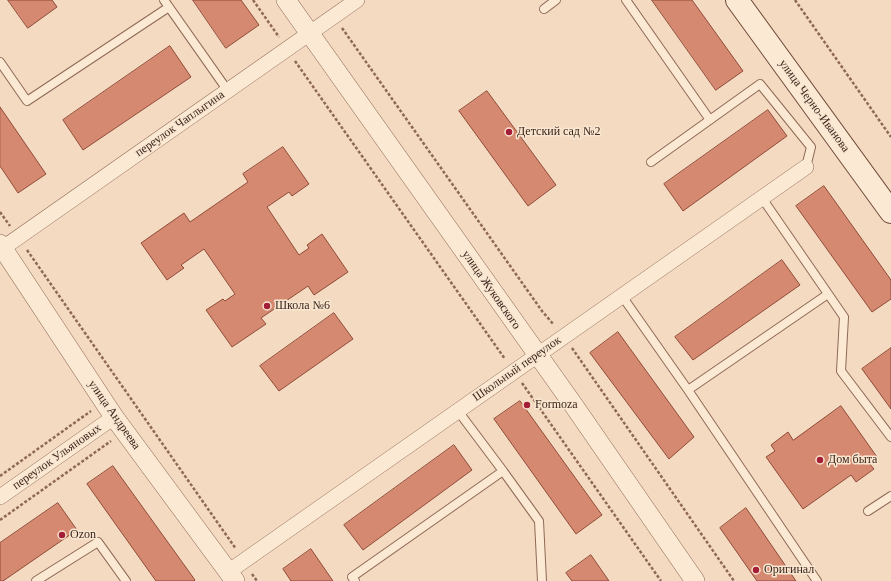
<!DOCTYPE html>
<html>
<head>
<meta charset="utf-8">
<style>
	body { margin:0 }
	canvas { display:block; background:#f3dac0 }
</style>
</head>
<body>
<canvas width="891" height="581"></canvas>
<script>
const ctx = document.querySelector('canvas').getContext('2d');
ctx.lineJoin = 'round';
function fill(path, color) {
  ctx.fillStyle = color;
  ctx.fill(path, 'evenodd');
}
function strokePath(path, color, width, dash) {
  ctx.strokeStyle = color;
  ctx.lineWidth = width;
  ctx.lineCap = dash ? 'butt' : 'round';
  ctx.setLineDash(dash || []);
  ctx.stroke(path);
}
function write(font, color, halo, rows, align = 'center') {
  ctx.font = font + ' "Times New Roman",serif';
  ctx.lineWidth = 3;
  ctx.setLineDash([]);
  ctx.textBaseline = 'middle';
  ctx.strokeStyle = halo;
  ctx.fillStyle = color;
  for (const [text, x, y, turn = 0] of rows) {
    ctx.save();
    ctx.translate(x, y);
    ctx.rotate((+turn || 0) * Math.PI / 180);
    ctx.textAlign = isNaN(turn) ? turn : align;
    if (halo) ctx.strokeText(text, 0, 0);
    ctx.fillText(text, 0, 0);
    ctx.restore();
  }
}
const building = new Path2D(`
	M8,0H52L57,7L28,28Z
	M193,0H241L259,25L226,48Z
	M652,0H692L743,71L716,90Z
	M170,46L191,77L83,150L63,120Z
	M487,91L556,185L528,206L459,111Z
	M0,107L46,174L18,193L0,166Z
	M768,110L787,136L683,211L664,184Z
	M283,147L309,184L292,196L289,192L267,207L299,255L309,248L307,245L322,234L348,272L314,295L308,286L261,318L266,324L232,347L206,310L223,299L225,301L235,294L204,249L181,265L184,268L167,280L141,243L184,213L190,222L248,182L243,174Z
	M824,186L891,280V299L872,312L796,206Z
	M782,260L800,285L693,360L675,337Z
	M334,313L353,339L279,391L260,366Z
	M618,332L694,437L669,459L590,353Z
	M891,348V409L862,369Z
	M520,401L602,515L576,534L494,419Z
	M841,406L877,457L869,463L874,469L856,482L851,475L803,509L766,457L775,451L771,445L788,432L793,440Z
	M454,445L472,470L363,550L344,525Z
	M113,466L195,580L194,581H156L87,484Z
	M58,503L77,530L3,581H0V543Z
	M746,508L796,581H757L720,528Z
	M311,549L333,581H291L283,569Z
	M591,555L609,581H572L566,573Z`);
fill(building, '#d58971');
strokePath(building, '#904b38', 1);
const service = new Path2D(`
	M164,0L228,91
	M626,0L710,120
	M544,9L556,0
	M0,62L27,101L169,7
	M651,162L760,84L811,147L806,167
	M762,198L844,317L841,371L891,437
	M622,296L688,390L817,581
	M688,390L828,294
	M458,411L503,471
	M868,511L891,496
	M36,581L98,542L126,581
	M355,581L352,577L503,471L539,521L542,581`);
const minor = new Path2D(`
	M3,248L357,0
	M0,497L114,417
	M228,572L806,167`);
const tertiary = new Path2D(`
	M286,0L572,403L695,581
	M0,244L114,417L235,581`);
const secondary = new Path2D(`
	M737,0L891,212`);
strokePath(service, '#8e6955', 10);
strokePath(minor, '#8e6955', 16);
strokePath(tertiary, '#8e6955', 20);
strokePath(secondary, '#704a39', 24);
strokePath(new Path2D(`
	M253,0L279,37
	M795,0L891,137
	M342,28L542,311L554,325
	M295,61L505,359
	M0,212L10,226
	M27,250L236,549
	M572,348L734,581
	M522,383L661,581
	M0,476L91,411
	M0,520L111,441
	M252,574L257,581`), '#8e6955', 2.5, [3, 2]);
strokePath(service, '#fce9d4', 8);
strokePath(minor, '#fce9d4', 15);
strokePath(tertiary, '#fce9d4', 19);
strokePath(secondary, '#fce9d4', 22);
for (const [x, y, r, color] of [
	[509,132,4,"#a41e38"],
	[267,306,4,"#a41e38"],
	[527,405,4,"#a41e38"],
	[820,460,4,"#a41e38"],
	[62,535,4,"#a41e38"],
	[756,570,4,"#a41e38"]
]) {
  const dot = new Path2D();
  dot.arc(x, y, r, 0, 2 * Math.PI);
  ctx.fillStyle = color;
  ctx.fill(dot);
  strokePath(dot, '#f9e6d0', 1.5);
}
write('12px', '#3c251c', '#f9e6d0', [
	["улица Черно-Иванова",814,106,54],
	["переулок Чаплыгина",180,124,-35],
	["улица Жуковского",491,290,55],
	["Школьный переулок",517,369,-35],
	["улица Андреева",114,415,55],
	["переулок Ульяновых",57,457,-35]
]);
write('12px', '#3c251c', '#f9e6d0', [
	["Детский сад №2",517,132],
	["Школа №6",275,306],
	["Formoza",535,405],
	["Дом быта",828,460],
	["Ozon",70,535],
	["Оригинал",764,570]
], 'left');
</script>
</body>
</html>
